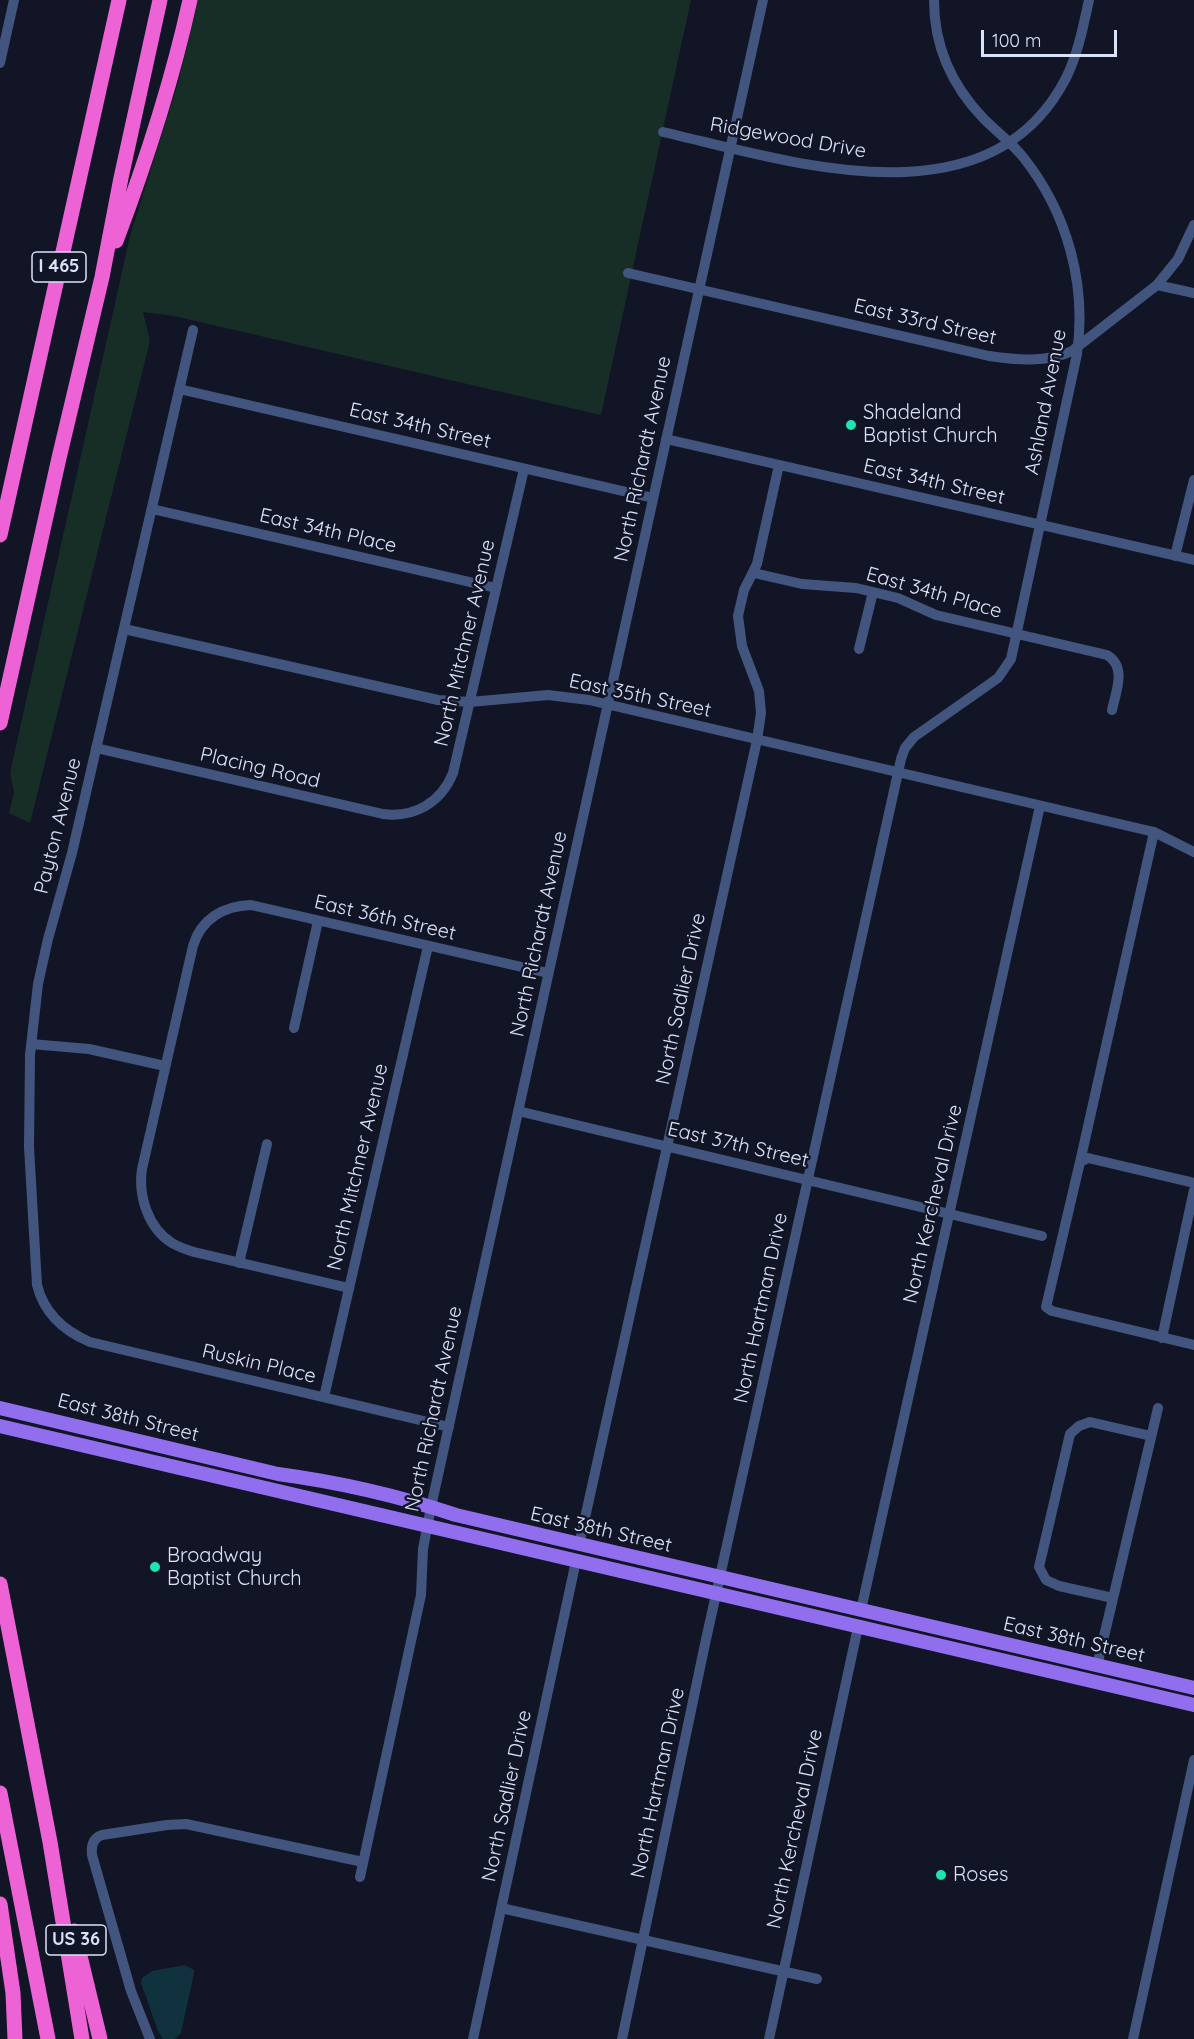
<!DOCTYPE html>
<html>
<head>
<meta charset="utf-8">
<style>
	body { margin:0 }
	#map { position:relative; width:1194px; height:2039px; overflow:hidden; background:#121525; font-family:Quicksand,sans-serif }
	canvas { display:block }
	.scale { position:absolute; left:981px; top:30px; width:136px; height:27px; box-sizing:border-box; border:3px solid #dae2fb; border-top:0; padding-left:8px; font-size:18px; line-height:21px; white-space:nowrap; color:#dae2fb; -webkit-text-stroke:4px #121525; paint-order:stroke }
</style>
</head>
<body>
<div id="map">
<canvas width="1194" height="2039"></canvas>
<div class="scale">100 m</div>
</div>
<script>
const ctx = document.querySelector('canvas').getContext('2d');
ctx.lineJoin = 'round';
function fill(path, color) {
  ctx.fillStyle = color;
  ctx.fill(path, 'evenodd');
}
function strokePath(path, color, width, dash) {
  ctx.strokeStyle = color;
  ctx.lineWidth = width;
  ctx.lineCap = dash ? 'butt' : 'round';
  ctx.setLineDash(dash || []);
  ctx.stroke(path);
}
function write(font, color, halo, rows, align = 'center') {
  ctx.font = font + ' Quicksand,sans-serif';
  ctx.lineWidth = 5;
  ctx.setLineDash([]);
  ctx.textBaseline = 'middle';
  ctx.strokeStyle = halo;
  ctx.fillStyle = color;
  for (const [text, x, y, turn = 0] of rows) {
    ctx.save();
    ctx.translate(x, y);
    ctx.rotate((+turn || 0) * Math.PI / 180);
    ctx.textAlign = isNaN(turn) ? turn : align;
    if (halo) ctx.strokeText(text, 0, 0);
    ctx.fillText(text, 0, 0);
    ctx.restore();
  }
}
fill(new Path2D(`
	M198,0H691L601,415L174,316L143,312L150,341L30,823L9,813L14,792L10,773L130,236L179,80Z`), '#162e25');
fill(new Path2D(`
	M185,1965L194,1970V1973L181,2033L175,2039H163L158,2031L141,1983L142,1978L152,1971Z`), '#10323f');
strokePath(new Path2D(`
	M0,63L14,0
	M663,132C789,161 989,228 1066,78C1078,54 1083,27 1089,0
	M628,273L989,356C1016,360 1047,363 1072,351L1157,285L1194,293
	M1157,285L1178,259L1194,225
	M193,330L72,853L48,939L38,984L30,1055L29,1147L37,1285C44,1313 64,1331 90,1342L449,1427
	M179,389L653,498
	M666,439L1194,560
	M152,509L496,588
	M1175,556L1194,480
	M754,573L802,584L856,588L873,592L898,598L936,615L1107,655C1127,667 1116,691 1112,710
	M124,629L438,700L470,702L548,695L589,700L1154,832L1194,852
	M859,649L873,592
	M96,748L383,814C414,818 441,803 453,773L524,469
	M294,1028L318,921
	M31,1044L89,1049L165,1066
	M518,1111L1042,1236
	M1080,1162L1154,832
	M1194,1183L1088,1158L1080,1162L1046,1307L1052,1311L1194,1345
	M239,1263L267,1144
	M349,1288L194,1252C187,1250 179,1247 172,1243C148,1228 138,1196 142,1169L193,946C201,919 223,906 251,905L548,973
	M1162,1338L1194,1190
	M324,1397L428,946
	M579,1545L757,740L761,713L759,691L742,646L738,616L744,590L757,564L779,465
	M1113,1598L1059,1586L1046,1580L1039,1567L1070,1434L1079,1426L1090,1422L1151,1436
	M861,1610L1040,806
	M1097,1666L1158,1408
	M360,1877L421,1595L423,1549L431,1507L763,0
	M501,1908L817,1979
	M150,2039L131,1991L92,1855C91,1846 93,1838 102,1835L167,1825L186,1824L363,1862
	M473,2039L576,1561
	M622,2039L705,1644L901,759L905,748L914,737L998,678L1011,659L1077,354C1087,284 1067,212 1023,157C1011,142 997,132 984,119C952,86 934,46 934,0
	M769,2039L858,1627
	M1133,2039L1194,1760`), '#42557e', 10);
strokePath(new Path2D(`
	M0,1408L278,1474C338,1482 399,1496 456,1515L1194,1688
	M0,1426L1194,1705`), '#916eee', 14);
strokePath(new Path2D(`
	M116,241C146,162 172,82 190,0
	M0,535L119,0
	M0,723L59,458L102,277L121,178L160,0
	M0,1584L50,1842L82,2039
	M0,1793L48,2039
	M0,1904L13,1993L15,2039
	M74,1931L100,2039`), '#ed63d5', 15);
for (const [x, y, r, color] of [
	[851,425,6,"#1ce5b3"],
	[155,1567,6,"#1ce5b3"],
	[941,1875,6,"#1ce5b3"]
]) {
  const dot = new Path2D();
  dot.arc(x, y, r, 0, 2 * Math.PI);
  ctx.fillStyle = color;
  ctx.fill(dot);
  strokePath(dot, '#121525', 2);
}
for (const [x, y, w] of [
	[59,267,54],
	[76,1940,60]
]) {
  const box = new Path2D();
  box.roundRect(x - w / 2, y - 15, w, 30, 4.5);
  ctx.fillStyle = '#121525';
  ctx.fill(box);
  strokePath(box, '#dae2fb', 1.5);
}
write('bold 18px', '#dae2fb', null, [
	["I 465",59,267],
	["US 36",76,1940]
]);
write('20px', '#dae2fb', '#121525', [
	["Ridgewood Drive",788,138,10],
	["East 33rd Street",925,322,13],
	["Ashland Avenue",1046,402,-79],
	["East 34th Street",420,426,13],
	["North Richardt Avenue",643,459,-78],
	["East 34th Street",934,482,13],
	["East 34th Place",328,531,13],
	["East 34th Place",934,593,16],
	["North Mitchner Avenue",465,643,-77],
	["East 35th Street",640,696,12],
	["Placing Road",260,768,13],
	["Payton Avenue",58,826,-76],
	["East 36th Street",385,918,13],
	["North Richardt Avenue",539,934,-78],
	["North Sadlier Drive",681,999,-78],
	["East 37th Street",738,1145,13],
	["North Mitchner Avenue",358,1167,-77],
	["North Kercheval Drive",933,1204,-77],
	["North Hartman Drive",761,1308,-78],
	["Ruskin Place",259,1364,13],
	["North Richardt Avenue",434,1409,-78],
	["East 38th Street",128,1418,14],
	["East 38th Street",601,1530,13],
	["East 38th Street",1074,1640,13],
	["North Hartman Drive",658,1783,-78],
	["North Sadlier Drive",507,1796,-78],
	["North Kercheval Drive",795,1829,-78]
]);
write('20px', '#dae2fb', '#121525', [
	["Shadeland",863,413],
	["Baptist Church",863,436],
	["Broadway",167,1556],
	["Baptist Church",167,1579],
	["Roses",953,1875]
], 'left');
</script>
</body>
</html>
